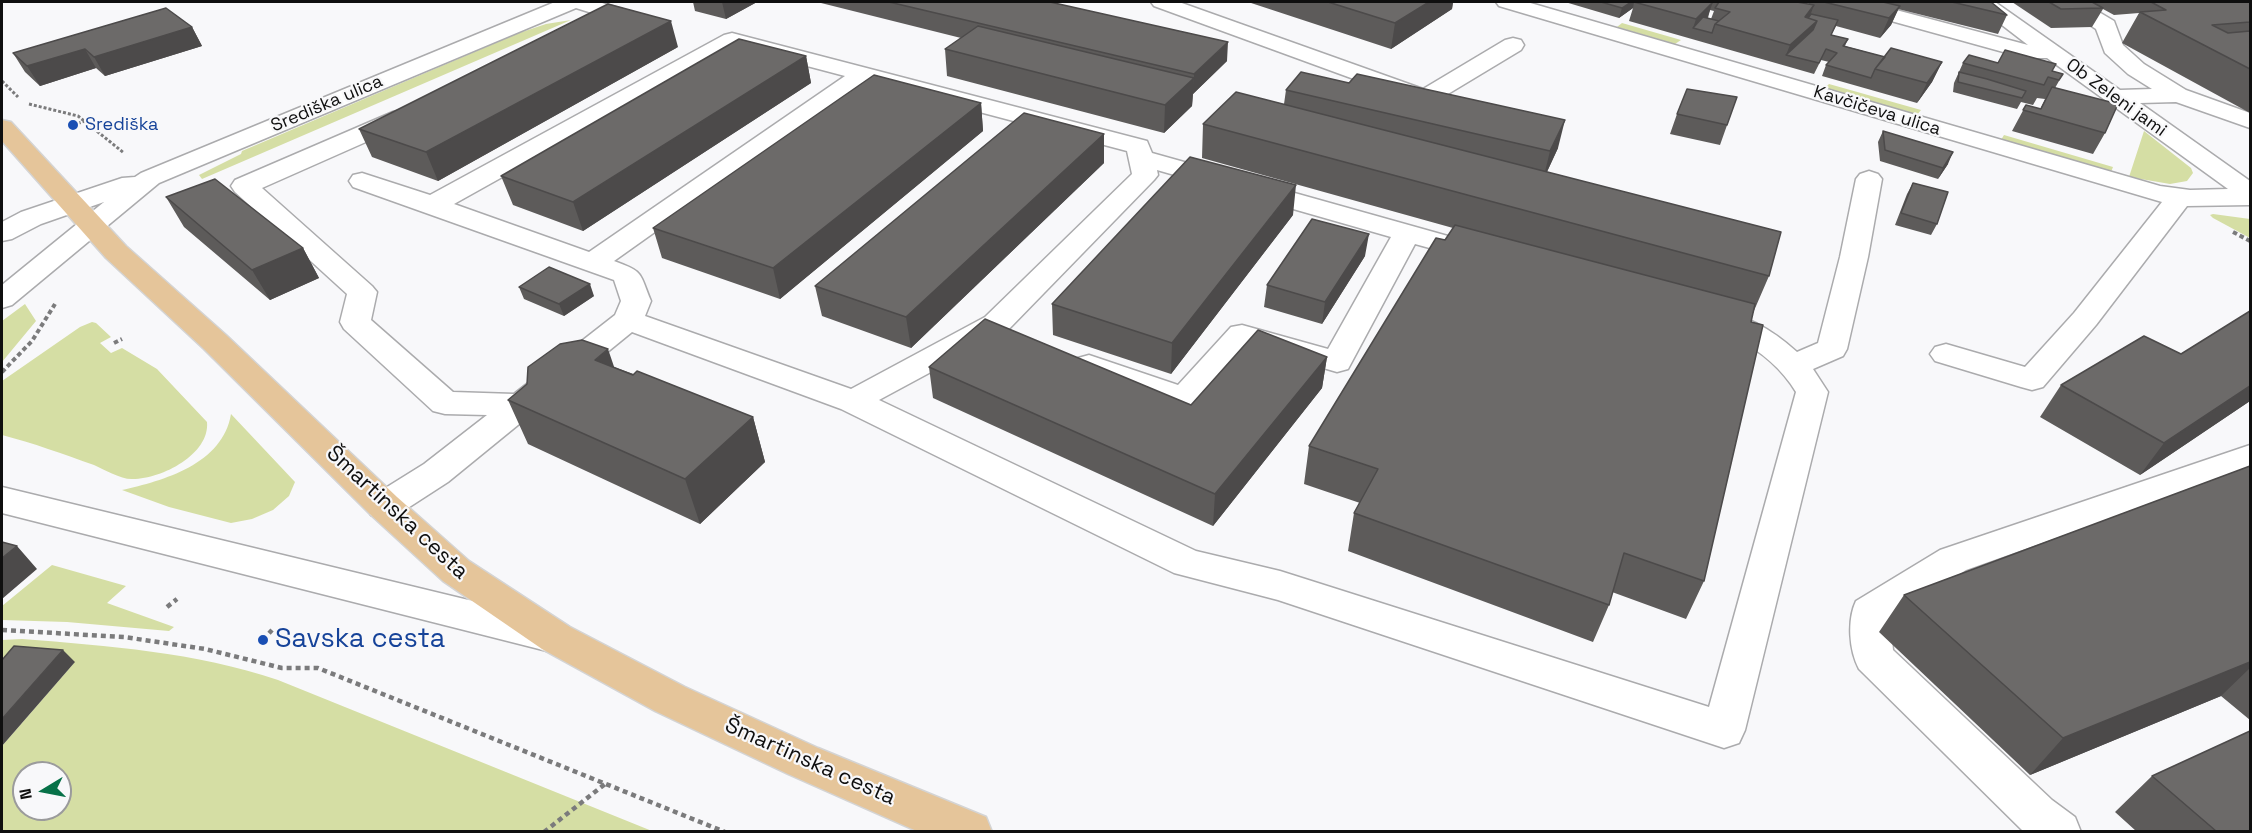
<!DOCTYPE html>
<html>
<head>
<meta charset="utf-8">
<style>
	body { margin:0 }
	#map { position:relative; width:2252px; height:833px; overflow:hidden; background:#f8f8fa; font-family:"Space Grotesk",sans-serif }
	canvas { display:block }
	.frame { position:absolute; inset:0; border:3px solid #0f0f0f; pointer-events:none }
	.north { position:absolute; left:12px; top:761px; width:60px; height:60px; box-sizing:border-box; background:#f8f8fa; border:2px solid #9b9b9c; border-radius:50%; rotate:260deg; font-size:16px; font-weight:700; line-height:24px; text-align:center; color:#0f0f0f }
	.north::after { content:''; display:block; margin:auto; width:21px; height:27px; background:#077148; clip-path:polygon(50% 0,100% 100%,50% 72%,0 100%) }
</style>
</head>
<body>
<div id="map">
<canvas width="2252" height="833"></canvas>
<div class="frame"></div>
<div class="north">N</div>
</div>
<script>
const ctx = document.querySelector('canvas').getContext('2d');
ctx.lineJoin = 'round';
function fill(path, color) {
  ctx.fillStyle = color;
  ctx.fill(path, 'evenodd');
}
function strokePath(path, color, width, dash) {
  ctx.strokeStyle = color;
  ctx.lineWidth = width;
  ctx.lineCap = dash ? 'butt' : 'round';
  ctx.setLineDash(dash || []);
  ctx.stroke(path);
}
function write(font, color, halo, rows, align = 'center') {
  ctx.font = font + ' "Space Grotesk",sans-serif';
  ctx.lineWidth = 4.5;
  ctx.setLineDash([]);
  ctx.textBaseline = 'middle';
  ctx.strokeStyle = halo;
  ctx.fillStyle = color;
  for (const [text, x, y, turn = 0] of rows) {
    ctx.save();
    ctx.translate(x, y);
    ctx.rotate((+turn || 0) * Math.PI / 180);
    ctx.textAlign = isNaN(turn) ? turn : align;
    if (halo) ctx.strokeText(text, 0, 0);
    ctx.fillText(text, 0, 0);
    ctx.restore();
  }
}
fill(new Path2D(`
	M571,20L202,179L199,175L241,154L242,151L519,33L546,24Z
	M1622,23L1681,40L1675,44L1617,27Z
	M1829,84L1921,110L1917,115L1825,88Z
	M2144,131L2191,168L2193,173L2187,181L2170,184L2129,177Z
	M2004,135L2113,167L2111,172L2001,140Z
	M2213,214L2250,219V238L2213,218L2210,215Z
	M25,304L36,321L2,362V321Z
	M92,322L96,323L111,337L100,343L111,353L122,348L157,369L207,422C210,454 162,479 133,479C122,480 105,470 94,465C63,454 33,443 2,435V381L80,327Z
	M231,414L295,482L289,496L273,510L252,519L231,523L169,507L122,490C163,481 223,464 231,414Z
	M52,565L126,586L107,603L174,627L169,631L67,622L2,620V606Z
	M22,639C109,646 195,652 278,680L652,831H2V746L74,663L2,657V640ZM24,773H60V809H24Z`), '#d5dea4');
const minor = new Path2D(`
	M555,2H599L634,13L638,17C631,27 615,31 603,29L600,24L608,18L576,8L159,183L12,305L2,308V285L104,202L41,224L12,239L2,241V222L21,212L122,178L135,177L141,173Z
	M1151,2H1179L1423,89L1505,40L1513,38L1521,40L1524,45L1521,50L1433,103L1425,105L1154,6Z
	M1496,2H1527L2160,186L2190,190L2228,189L2047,58H2025L1837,6L1834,2H1866L2028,45L1972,2H1995L2120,90L2152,89L2128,74L2105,53L2096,29L2061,6L2058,2H2082L2114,21L2123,45L2144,64L2186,90L2250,113V128L2176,102L2140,103L2250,181V205L2187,206L2096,325L2043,387L2032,390L2021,387L1935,361L1930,354L1935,347L1946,344L2025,367L2074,313L2162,202L1499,6Z
	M732,33L1147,141L1152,153L1487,247L1491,253L1487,259L1477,261L1415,244L1348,369L1337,372L1248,346L1195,406L1184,409L1078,372L1073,365L1078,358L1089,355L1178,385L1231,327L1242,325L1328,349L1391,237L1157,170L1158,175L1154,180L1007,331L879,400L1196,551L1280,571L1709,707L1796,392C1782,369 1761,351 1737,339C1726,333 1712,331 1705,321L1709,314C1739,307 1776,333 1797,352L1818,343L1840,257L1856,179L1860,174L1869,171L1878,174L1882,179L1868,257L1847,349L1843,356L1813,369L1828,392L1745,730L1739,743L1724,748L1278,600L1174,573L841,409L632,332L448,482L397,515L384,519L371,515L366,506L371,497L424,464L487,415L445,414L433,411L344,329L340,322L347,294L235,192L231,186L235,180L393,112L402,110L411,112L414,117L411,122L262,188L372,286L377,292L371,320L453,392L514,394L615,315L621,301L614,280L353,187L349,181L353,175L362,173L430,195L724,35ZM735,47L845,76L589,252L454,204ZM866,82L1127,151L1132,174L985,317L851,389L645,316L651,301C639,272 644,272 614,261Z
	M2250,445V469L1966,570L1890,619L1893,650L2052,800L2075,817L2081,832H2024L1859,669C1849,650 1847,620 1856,601L1940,550Z
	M2,487L551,620L565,625L571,636L565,647L551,652L2,513Z`);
const major = new Path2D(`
	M2,120L11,122L126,246L226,335L397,497L469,561L570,627L685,687L818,748L986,817L992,832H919L788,774L655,711L542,649L443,581L371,515L204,349L106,258L2,141Z`);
strokePath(minor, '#ababad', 3);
strokePath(major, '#d4d4d4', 3);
strokePath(new Path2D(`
	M2,81L18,97
	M29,104L78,116L124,153
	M73,125L85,121`), '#7b7b7c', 3, [3, 2]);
strokePath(new Path2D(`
	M2233,232L2250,241
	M114,343L122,339
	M2,372L32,341L55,304`), '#7b7b7c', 4, [4.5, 3]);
strokePath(new Path2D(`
	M167,607L177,599
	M2,630L124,637L205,649L282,668H318L725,832
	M263,640L272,630
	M544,832L605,784`), '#7b7b7c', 4.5, [5, 4]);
fill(minor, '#fff');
fill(major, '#e5c59a');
fill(new Path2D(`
	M693,2H757L726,19L695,11Z
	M817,2H1050L1227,61L1193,94L1192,106L1164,133L947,76L945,49L961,38Z
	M1248,2H1453L1452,9L1391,49Z
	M1565,2H1797L1808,4L1809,2H1991L2007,15L1998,34L1898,9L1891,25L1880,38L1836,26L1831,35L1848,39L1845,46L1885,57L1942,62L1932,82L1917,103L1822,76L1826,65L1829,62L1821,60L1814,74L1629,21L1633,8L1619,18ZM1710,10L1714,11L1711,19L1708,18Z
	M2012,2H2250V113L2122,43L2139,13L2114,15L2103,9L2092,27L2051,28Z
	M192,27L202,46L105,76L96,68L40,86L25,72L13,53Z
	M678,47L438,181L372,157L359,129Z
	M806,56L811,83L583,231L513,205L501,176Z
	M1963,63H1998L2052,71L2063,74L2055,88L2105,133L2093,154L2012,131L2026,105L2040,109L2045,99L2037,98L2033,105L2021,102L2017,109L1953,92L1954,83Z
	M1349,83L1558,148L1547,172L1769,276L1753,313L1751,322L1704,581L1686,619L1612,592L1609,605L1593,642L1348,551L1354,513L1360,503L1304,484L1309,446L1453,228L1202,158L1203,124L1284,104L1286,90Z
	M1737,97L1720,145L1670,134L1677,114Z
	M981,103L983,131L780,299L662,258L653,228Z
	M1883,131L1948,164L1938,179L1880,161L1878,142Z
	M1104,134V163L911,348L822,316L815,286Z
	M1913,183L1937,224L1931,235L1895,225L1907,194Z
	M166,197L303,248L319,278L270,300L184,227Z
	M1293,215L1171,374L1053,335L1052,304Z
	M1365,256L1322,324L1264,307L1267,285Z
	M519,287L594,296L564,316L524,299Z
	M2250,311V401L2140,475L2040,417L2061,385L2181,354Z
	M1327,357L1322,388L1213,526L933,398L929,367L1191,405Z
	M614,367L753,417L765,462L700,524L528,444L508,400Z
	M2250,466V720L2221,696L2030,775L1879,632L1904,595Z
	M2152,776L2250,831H2136L2115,812Z`), '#5d5b5a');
fill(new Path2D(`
	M722,2H757L726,19Z
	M1429,2H1453L1452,9L1391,49L1395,23Z
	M1631,2H1639H1634L1633,8L1619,18L1622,8Z
	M1713,2L1706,21L1693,28L1696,19Z
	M1814,5L1807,24L1805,17Z
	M1900,6L1891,25L1880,38L1889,18Z
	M671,21L678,47L438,181L426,152Z
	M1817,21L1809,40L1786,55L1790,45Z
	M192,27L202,46L105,76L94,57Z
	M1228,42L1227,61L1193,94L1194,74Z
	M85,49L96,68L40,86L27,66Z
	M806,56L811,83L583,231L573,202Z
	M1942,62L1932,82L1917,103L1927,83Z
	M1194,78L1192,106L1164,133L1165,105Z
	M981,103L983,131L780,299L773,268Z
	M1565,120L1558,148L1543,180L1550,151Z
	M1104,134V163L911,348L906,317Z
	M1953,152L1948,164L1938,179L1943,168Z
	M1296,185L1293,215L1171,374L1172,343Z
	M1369,234L1365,256L1322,324L1325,302Z
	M303,248L319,278L270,300L252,270Z
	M590,284L594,296L564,316L559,304Z
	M608,349L623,393L595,360Z
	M1327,357L1322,388L1213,526L1215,494Z
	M2250,386V401L2140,475L2164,443Z
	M753,417L765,462L700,524L685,479Z
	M17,546L37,569L2,599V558Z
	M63,650L75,662L2,746V719Z
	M2250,662V668L2221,696L2030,775L2063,738Z`), '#4c4a4a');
const building = new Path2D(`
	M889,2H1050L1228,42L1194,74Z
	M1328,2H1429L1395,23Z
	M1601,2H1631L1622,8Z
	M1634,2H1713L1696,19Z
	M1719,2H1797L1814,5L1805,17L1817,21L1790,45L1715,24L1730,12L1715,8Z
	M1824,2H1883L1900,6L1889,18Z
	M1952,2H1991L2007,15Z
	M2049,2H2092L2103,8L2061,9Z
	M2151,2H2250V22L2212,25L2228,33L2250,31V69L2140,12L2166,10Z
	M608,4L671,21L426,152L359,129Z
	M166,8L192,27L94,57L85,49L27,66L13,53Z
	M1811,14L1838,20L1831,35L1848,39L1843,46L1885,57L1875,69L1871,78L1826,65L1837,53L1826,49L1819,63L1786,55L1813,30L1817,21L1808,18Z
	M1703,17L1719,21L1715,24L1712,33L1693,28Z
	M978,26L1194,78L1165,105L945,49Z
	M739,39L806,56L573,202L501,176Z
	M1891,48L1942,62L1927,83L1875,69Z
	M2005,50L2056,64L2052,71L2063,74L2059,80L2048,77L2044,85L1963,63L1969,55L1998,63Z
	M1301,72L1349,83L1357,74L1565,120L1550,151L1286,90Z
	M1959,72L1987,79L2026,91L2022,98L1958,82Z
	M874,75L981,103L773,268L653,228Z
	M2052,87L2118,104L2105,133L2023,110L2026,105L2041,109Z
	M1687,89L1737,97L1727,125L1677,114Z
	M1236,92L1781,232L1769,276L1203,124Z
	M1024,113L1104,134L906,317L815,286Z
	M1883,131L1953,152L1943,168L1885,150Z
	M1190,157L1296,185L1172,343L1052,304Z
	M215,179L303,248L252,270L166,197Z
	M1913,183L1948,192L1937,224L1901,213Z
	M1312,219L1369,234L1325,302L1267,285Z
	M1455,225L1755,304L1751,322L1763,325L1704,581L1624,553L1609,605L1354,513L1378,469L1309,446L1436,238L1445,240Z
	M549,267L590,284L559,304L519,287Z
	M2250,311V386L2164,443L2061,385L2144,336L2181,354Z
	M985,319L1191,405L1258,330L1327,357L1215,494L929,367Z
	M582,340L608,349L595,360L633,375L637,371L753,417L685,479L508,400L527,384L528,367L560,344Z
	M2250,466V662L2063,738L1904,595Z
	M2,542L17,546L2,558Z
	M14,646L63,650L2,719V660Z
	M2250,731V831H2216L2152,776Z`);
fill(building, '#6c6a69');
strokePath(building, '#4c4a4a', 1.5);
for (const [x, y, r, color] of [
	[73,125,6,"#1a4fb4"],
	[263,640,6,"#1a4fb4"]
]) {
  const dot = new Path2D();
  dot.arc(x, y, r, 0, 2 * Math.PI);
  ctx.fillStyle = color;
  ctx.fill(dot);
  strokePath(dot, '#f8f8fa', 2);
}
write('18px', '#0f0f0f', '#f8f8fa', [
	["Ob Zeleni jami",2116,98,36],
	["Središka ulica",327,104,-23],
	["Kavčičeva ulica",1877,111,17]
]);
write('18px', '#164399', '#f8f8fa', [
	["Središka",85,125]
], 'left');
write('22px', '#0f0f0f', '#f8f8fa', [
	["Šmartinska cesta",397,513,43],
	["Šmartinska cesta",810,762,24]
]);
write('27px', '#164399', '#f8f8fa', [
	["Savska cesta",275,640]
], 'left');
</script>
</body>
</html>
